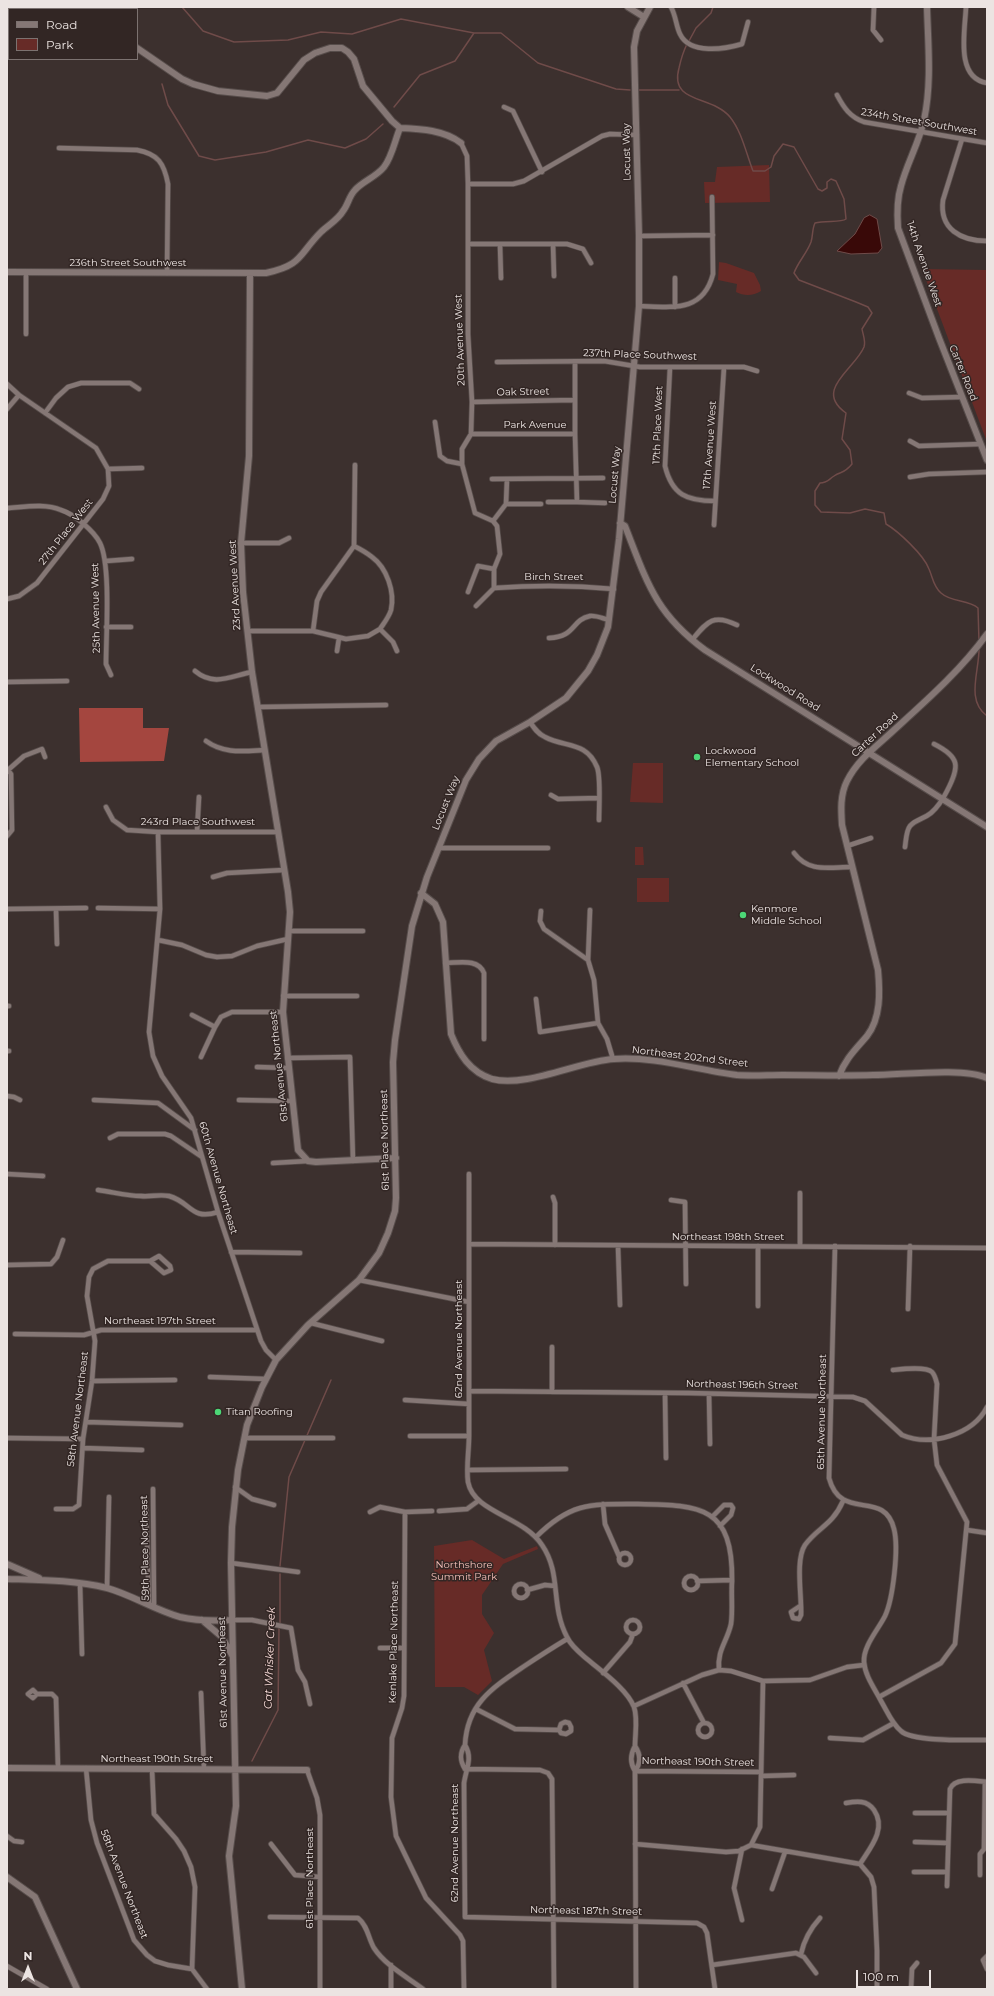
<!DOCTYPE html>
<html>
<head>
<meta charset="utf-8">
<style>
	body { margin:0 }
	#map { position:relative; width:994px; height:1996px; overflow:hidden; background:#3c302e; font-family:Montserrat,sans-serif }
	canvas { display:block }
	.frame { position:absolute; inset:0; border:8px solid #ece4e2; pointer-events:none }
	.legend { position:absolute; left:8px; top:8px; width:130px; height:52px; box-sizing:border-box; background:#322624; border:1px solid #7c7270; margin:0; padding:5px 7px; list-style:none; font-size:12px; color:#ece4e2 }
	.legend li { display:flex; align-items:center; gap:8px; height:20px }
	.legend b { width:20px; border:1px solid #7c7270 }
	.north { position:absolute; left:8px; top:1948px; width:40px; height:40px; -webkit-text-stroke:3px #322624; paint-order:stroke; rotate:0deg; font-size:11px; font-weight:700; line-height:16px; text-align:center; color:#ece4e2 }
	.north::after { content:''; display:block; margin:auto; width:14px; height:18px; background:#ece4e2; clip-path:polygon(50% 0,100% 100%,50% 72%,0 100%) }
	.scale { position:absolute; left:856px; top:1970px; width:75px; height:18px; box-sizing:border-box; border:2px solid #ece4e2; border-top:0; padding-left:5px; font-size:12px; line-height:14px; white-space:nowrap; color:#ece4e2; -webkit-text-stroke:3px #322624; paint-order:stroke }
</style>
</head>
<body>
<div id="map">
<canvas width="994" height="1996"></canvas>
<div class="frame"></div>
<ul class="legend">
<li><b style="height:5px;background:#857775"></b>Road</li>
<li><b style="height:11px;background:#672b27"></b>Park</li>
</ul>
<div class="north">N</div>
<div class="scale">100 m</div>
</div>
<script>
const ctx = document.querySelector('canvas').getContext('2d');
ctx.lineJoin = 'round';
function fill(path, color) {
  ctx.fillStyle = color;
  ctx.fill(path, 'evenodd');
}
function strokePath(path, color, width, dash) {
  ctx.strokeStyle = color;
  ctx.lineWidth = width;
  ctx.lineCap = dash ? 'butt' : 'round';
  ctx.setLineDash(dash || []);
  ctx.stroke(path);
}
function write(font, color, halo, rows, align = 'center') {
  ctx.font = font + ' Montserrat,sans-serif';
  ctx.lineWidth = 3;
  ctx.setLineDash([]);
  ctx.textBaseline = 'middle';
  ctx.strokeStyle = halo;
  ctx.fillStyle = color;
  for (const [text, x, y, turn = 0] of rows) {
    ctx.save();
    ctx.translate(x, y);
    ctx.rotate((+turn || 0) * Math.PI / 180);
    ctx.textAlign = isNaN(turn) ? turn : align;
    if (halo) ctx.strokeText(text, 0, 0);
    ctx.fillText(text, 0, 0);
    ctx.restore();
  }
}
fill(new Path2D(`
	M769,165L770,202L705,203L704,182H715L717,167Z
	M719,262L726,263L754,273L760,285L761,291C753,296 744,296 736,292L737,284L718,280Z
	M922,269L987,270V442Z
	M633,763H663V803L630,802Z
	M635,847H643L644,865H635Z
	M637,878H669V902H637Z
	M472,1540L504,1559L537,1546L538,1549L503,1564L482,1595V1614L494,1633L484,1650L492,1681L478,1695L464,1687H435L434,1546Z`), '#672b27');
fill(new Path2D(`
	M79,708H143V728H169L164,761L80,762Z`), '#a4463f');
const water = new Path2D(`
	M870,215L877,219L882,248L878,253L851,254L837,251L855,234L864,218Z`);
fill(water, '#390908');
strokePath(water, '#6f4b49', 1);
strokePath(new Path2D(`
	M182,7L203,31L234,42L288,40L321,32L352,34L401,19L474,33
	M689,41L696,28L711,13L713,7
	M687,44C683,52 681,59 679,68C669,104 712,95 730,117C742,132 746,153 753,171H765L771,167L774,156L783,144L794,147L818,189L822,191L827,188V182L831,179L836,181L844,199L846,219C841,223 825,220 815,223C812,229 813,236 811,242C807,253 798,262 794,273L799,280L856,302L868,307L872,313L862,329C863,335 866,341 864,347C855,369 813,390 846,413L842,439L850,450L852,464C844,474 841,471 834,476C828,480 827,483 820,483L815,491V505L821,512L850,513L865,509L884,513L886,524C898,531 924,555 929,569C933,578 933,586 941,593C952,603 968,599 978,608L979,642
	M162,84L168,105L199,156L215,160L266,152L308,140L345,148L366,139L383,124
	M639,90H679
	M394,107L420,75L455,61L474,33H501L538,63L616,89L630,90
	M979,647C980,670 965,700 987,716
	M280,1566L289,1477L331,1380
	M280,1624V1574
	M252,1761L278,1710L279,1628`), '#6f4b49', 1.5);
const street = new Path2D(`
	M671,7C676,16 676,26 680,34C690,55 725,49 742,44L748,22
	M874,7L873,30L881,40
	M966,7C965,31 955,78 987,83
	M837,95C844,108 850,117 864,122L987,143
	M504,107L513,111L542,172
	M962,139L943,200C939,229 961,241 987,241
	M461,143L467,156L468,184V334L472,402L471,434L462,449V464L475,513L493,521L497,526L500,554L494,569V588L476,606
	M59,148L137,150C158,154 164,163 168,184L167,273
	M468,184H513L524,181L602,136L610,134L637,135
	M639,236L713,235
	M468,244H567L583,249L591,263
	M553,244L554,276
	M500,245L501,278
	M26,273V334
	M675,278V307
	M639,306C672,307 703,313 713,274L712,197
	M497,362L604,361L640,367H744L757,371
	M670,367L665,466C672,495 687,501 715,501
	M7,384L19,395L96,448L108,469L109,486L103,499L37,583L19,596L7,599
	M909,393L922,398L962,397
	M472,402L574,400
	M7,409L19,395
	M45,413L56,398L68,387L81,383H130L139,389
	M435,422L440,456L447,461L462,464
	M471,434H575V362
	M575,434L577,502L605,503
	M910,441L919,446L981,444
	M108,469L142,468
	M910,477L929,474L987,472
	M492,479L603,478
	M548,502H577
	M506,504H541
	M7,508C24,507 45,503 61,510C74,514 94,531 100,543C111,565 106,636 106,664L111,675
	M493,521L506,504L507,479
	M714,525L724,367
	M241,543H279L289,538
	M354,546C360,549 367,553 372,557C387,568 395,592 391,610C389,617 384,623 380,629
	M106,561L132,559
	M494,588C534,585 573,585 614,589
	M468,592L478,566L494,569
	M106,627H131
	M247,631H313L346,639L368,636L380,629L393,642L397,651
	M313,631L317,601L321,592L354,546L355,465
	M549,638C576,637 571,620 590,616C596,615 604,619 609,620
	M692,640C707,622 713,613 737,625
	M337,651L339,638
	M195,671C214,687 231,676 252,672
	M7,682L67,681
	M258,707L386,705
	M530,722C534,728 538,734 545,737C566,748 586,741 597,767C601,776 599,808 599,820
	M206,741C224,754 243,751 265,750
	M8,770L24,756L42,749L45,757
	M551,795L558,799L599,798
	M106,807L113,820L127,830L158,832H277
	M158,832L160,909L149,1032L153,1056L162,1076L191,1118L218,1212L261,1341L266,1350L276,1360
	M197,832L199,797
	M7,836L12,830L11,774L8,770
	M847,846L871,838
	M905,847C906,841 906,831 910,826C916,819 924,819 931,813C938,807 943,799 947,791C960,766 960,757 934,744
	M439,848H548
	M794,853C809,873 829,867 852,867
	M213,877L227,873L284,870
	M98,908L160,909
	M7,909L86,908
	M56,909L57,944
	M590,910L588,960L594,980L598,1023L607,1039L613,1059
	M541,911L540,921L544,929L588,960
	M288,931H363
	M158,940L182,945L206,955L217,957L232,956L257,946L288,939
	M445,963C459,963 478,958 484,973V1039
	M283,996H357
	M536,999L540,1032L598,1023
	M7,1006H9
	M192,1015L215,1027L221,1017L232,1012H283
	M7,1051H9
	M201,1057L215,1027
	M287,1058L350,1057L353,1161
	M257,1067L288,1068
	M7,1096L14,1097L20,1100
	M94,1100L158,1103L195,1130
	M239,1100L292,1101
	M110,1138L118,1134H165L171,1136L202,1157
	M273,1163L308,1161
	M7,1174L43,1176
	M469,1174V1436C469,1451 466,1467 468,1482C474,1513 523,1516 542,1545C562,1574 550,1605 567,1637C571,1646 580,1653 587,1659C601,1671 627,1689 634,1707C638,1718 635,1734 635,1746
	M98,1190C113,1192 127,1196 141,1196C151,1197 159,1194 169,1196C191,1202 191,1221 218,1212
	M800,1193V1246
	M553,1197L555,1203V1245
	M671,1200L685,1202L686,1284
	M469,1244L987,1248
	M618,1246L620,1305
	M835,1246L829,1478C841,1523 884,1488 894,1529C899,1548 893,1599 885,1616C878,1630 863,1646 864,1662C865,1676 875,1689 881,1701C887,1711 892,1724 901,1731C913,1742 968,1740 987,1740
	M231,1252L300,1253
	M7,1265L51,1264L57,1257L63,1240
	M359,1280L469,1302
	M758,1306V1246
	M908,1309L910,1246
	M311,1323L382,1341
	M15,1334L84,1335L101,1330H257
	M552,1347V1392
	M210,1377L266,1379
	M92,1381L175,1380
	M469,1391L688,1393L853,1397L865,1401L902,1435C930,1447 973,1435 987,1407
	M665,1393L666,1458
	M709,1394L710,1444
	M405,1400L469,1404
	M86,1422L181,1425
	M410,1436H469
	M7,1438L83,1439
	M244,1438H333
	M83,1448L142,1450
	M468,1470L566,1469
	M235,1487L252,1499L274,1505
	M153,1489L154,1607
	M603,1504L605,1524L619,1556
	M146,1507L149,1605
	M56,1509H73L79,1505L83,1439L92,1381L95,1341L87,1296L89,1277L93,1269L108,1261H150L164,1273L171,1270L170,1266L159,1256L150,1261
	M439,1511L467,1509L478,1501
	M370,1512L380,1507L405,1512L432,1511
	M405,1512L404,1696L402,1708L392,1738L391,1797L396,1836L426,1898L460,1935L463,1941L464,1989
	M712,1517L724,1505H731L733,1508L731,1515L720,1526
	M967,1530L987,1533
	M536,1537C571,1502 591,1504 638,1504C702,1505 733,1507 732,1581C731,1595 733,1610 731,1624C727,1642 717,1650 719,1670
	M619 1559a6 6 0 1 1 12 0a6 6 0 1 1-12 0Z
	M231,1563L298,1572
	M684 1583a7 7 0 1 1 14 0a7 7 0 1 1-14 0Z
	M697,1581L732,1580
	M80,1584L82,1654
	M514 1591a7 7 0 1 1 14 0a7 7 0 1 1-14 0Z
	M107,1588L109,1497
	M527,1590L545,1585L555,1586
	M800,1606L791,1612L793,1618L799,1619L801,1615C802,1597 795,1560 805,1545C818,1527 832,1526 843,1501
	M626 1627a7 7 0 1 1 14 0a7 7 0 1 1-14 0Z
	M232,1620H252L291,1628L298,1670L305,1682L310,1704
	M380,1648H403
	M603,1673L630,1642L633,1634
	M683,1683L704,1723
	M201,1693L204,1769
	M37,1694L33,1690L28,1694L33,1698L37,1694H52L56,1698L58,1768
	M879,1697L941,1663L955,1644L967,1522L937,1465L934,1439L937,1384C936,1380 935,1375 932,1372C926,1366 902,1369 893,1370
	M634,1706L702,1675L719,1670L731,1671L763,1681L810,1680L847,1667L864,1665
	M476,1709L515,1729L559,1730L561,1733L566,1734L571,1731V1727L569,1723L565,1722L561,1724L559,1730
	M698 1730a7 7 0 1 1 14 0a7 7 0 1 1-14 0Z
	M830,1738L863,1740L894,1723
	M465,1745C467,1704 492,1688 523,1667C538,1657 552,1648 567,1639
	M635,1746C641,1755 641,1763 635,1771C630,1763 630,1755 635,1746Z
	M86,1768L91,1820L97,1843L134,1940L147,1955L155,1961L168,1965L192,1969
	M152,1769L154,1814L176,1839L184,1851L191,1867L195,1887L192,1969L207,1989
	M465,1769C460,1761 459,1754 465,1745C473,1758 466,1769 464,1783L465,1917L697,1923L704,1927L707,1933L715,1989
	M465,1769L540,1770L548,1773L552,1779L554,1989
	M307,1770L317,1798L320,1815V1989
	M761,1776L794,1775
	M846,1803C857,1801 867,1800 874,1810C887,1829 870,1848 860,1864L871,1877L874,1887L877,1951V1989
	M915,1813H948
	M7,1836L14,1841L22,1842
	M915,1842L948,1843
	M271,1844L295,1875L320,1877
	M635,1844L726,1852L739,1851L751,1845L860,1864
	M751,1845L760,1827L763,1681
	M914,1872H947
	M980,1875V1854L984,1849L985,1782
	M947,1886L950,1789C955,1777 976,1781 987,1782
	M772,1889L785,1852
	M270,1917L358,1918C368,1926 368,1938 374,1948C385,1965 407,1977 423,1989
	M742,1920L734,1888L742,1849
	M801,1954C804,1940 810,1929 820,1918
	M987,1956L983,1960L987,1969
	M391,1965V1989
	M712,1965L796,1953L804,1957L816,1973
	M7,1966L47,1989
	M636,1989L635,1771L761,1772
	M911,1989L912,1969L917,1963`);
const secondary = new Path2D(`
	M103,7V9
	M628,7L644,17
	M927,7C928,44 932,83 924,120C919,143 907,163 901,186C897,199 897,214 898,228L939,338L987,460
	M137,48L182,79L193,84L218,91L267,96L277,93L304,60L315,53L330,48H342L348,52L354,59L363,86L392,121L400,128
	M400,128C421,129 444,130 461,143
	M7,272L266,273C303,265 298,255 321,232C328,225 338,220 343,211C348,205 349,196 355,190C363,181 376,177 384,167C392,157 395,140 400,128
	M250,273L249,456L241,543L243,592L252,672L288,892L290,912L283,1012L298,1150L308,1161L316,1162L396,1158
	M620,523L625,526C647,582 655,613 705,650L987,827
	M421,893L435,904L443,922L451,1034C459,1054 470,1072 492,1079C526,1088 579,1061 614,1059C655,1056 696,1070 737,1075C752,1076 767,1075 782,1075C812,1075 843,1076 873,1075C902,1075 962,1067 987,1078
	M839,1076C845,1059 856,1049 867,1036C881,1018 880,992 878,970L842,825C841,810 840,795 847,781C858,759 877,746 894,730C927,700 961,670 987,634
	M7,1564L39,1578
	M7,1579C40,1580 75,1580 107,1588C132,1595 155,1610 180,1617C197,1621 215,1621 232,1620
	M202,1620L222,1637L232,1655
	M7,1768L307,1770
	M7,1877L35,1897L77,1989
	M242,1989L229,1856L236,1806L231,1563L232,1527L238,1470L247,1425L262,1387L276,1360L308,1325L359,1280L379,1253L388,1233L395,1211L396,1198L393,1062L395,1040L412,926L427,877L466,780L479,759L496,741L530,722L566,698L588,671L597,655L608,627L619,539L639,306V236L634,47L637,31L650,7`);
strokePath(street, '#574d4b', 6);
strokePath(secondary, '#574d4b', 8);
strokePath(street, '#857775', 4.5);
strokePath(secondary, '#857775', 6);
for (const [x, y, r, color] of [
	[697,757,4,"#4cd676"],
	[743,915,4,"#4cd676"],
	[218,1412,4,"#4cd676"]
]) {
  const dot = new Path2D();
  dot.arc(x, y, r, 0, 2 * Math.PI);
  ctx.fillStyle = color;
  ctx.fill(dot);
  strokePath(dot, '#322624', 1.5);
}
write('10px', '#ece4e2', '#322624', [
	["234th Street Southwest",919,122,10],
	["Locust Way",627,152,-91],
	["236th Street Southwest",128,263],
	["14th Avenue West",924,264,71],
	["20th Avenue West",460,340,-92],
	["237th Place Southwest",640,355,2],
	["Carter Road",963,373,68],
	["Oak Street",523,392,-1],
	["Park Avenue",535,425],
	["17th Place West",658,425,-88],
	["17th Avenue West",710,445,-86],
	["Locust Way",615,475,-85],
	["27th Place West",66,532,-52],
	["Birch Street",554,577],
	["23rd Avenue West",235,585,-93],
	["25th Avenue West",96,608,-91],
	["Lockwood Road",785,688,32],
	["Carter Road",875,735,-43],
	["Locust Way",446,803,-68],
	["243rd Place Southwest",198,822],
	["Northeast 202nd Street",690,1057,7],
	["61st Avenue Northeast",279,1066,-96],
	["61st Place Northeast",385,1140,-91],
	["60th Avenue Northeast",218,1178,74],
	["Northeast 198th Street",728,1237],
	["Northeast 197th Street",160,1321],
	["62nd Avenue Northeast",459,1339,-90],
	["Northeast 196th Street",742,1385,1],
	["58th Avenue Northeast",78,1409,-83],
	["65th Avenue Northeast",822,1412,-89],
	["59th Place Northeast",145,1548,-91],
	["Kenlake Place Northeast",394,1642,-89],
	["61st Avenue Northeast",223,1672,-91],
	["Northeast 190th Street",157,1759],
	["Northeast 190th Street",698,1762,1],
	["62nd Avenue Northeast",455,1843,-90],
	["61st Place Northeast",310,1878,-90],
	["58th Avenue Northeast",124,1884,69],
	["Northeast 187th Street",586,1911,1]
]);
write('10px', '#ece4e2', '#322624', [
	["Lockwood",705,751],
	["Elementary School",705,763],
	["Kenmore",751,909],
	["Middle School",751,921],
	["Titan Roofing",226,1412]
], 'left');
write('10px', '#f3beb7', '#322624', [
	["Northshore",464,1565],
	["Summit Park",464,1577]
]);
write('italic 11px', '#f7dbd8', '#322624', [
	["Cat Whisker Creek",270,1658,-88]
]);
</script>
</body>
</html>
